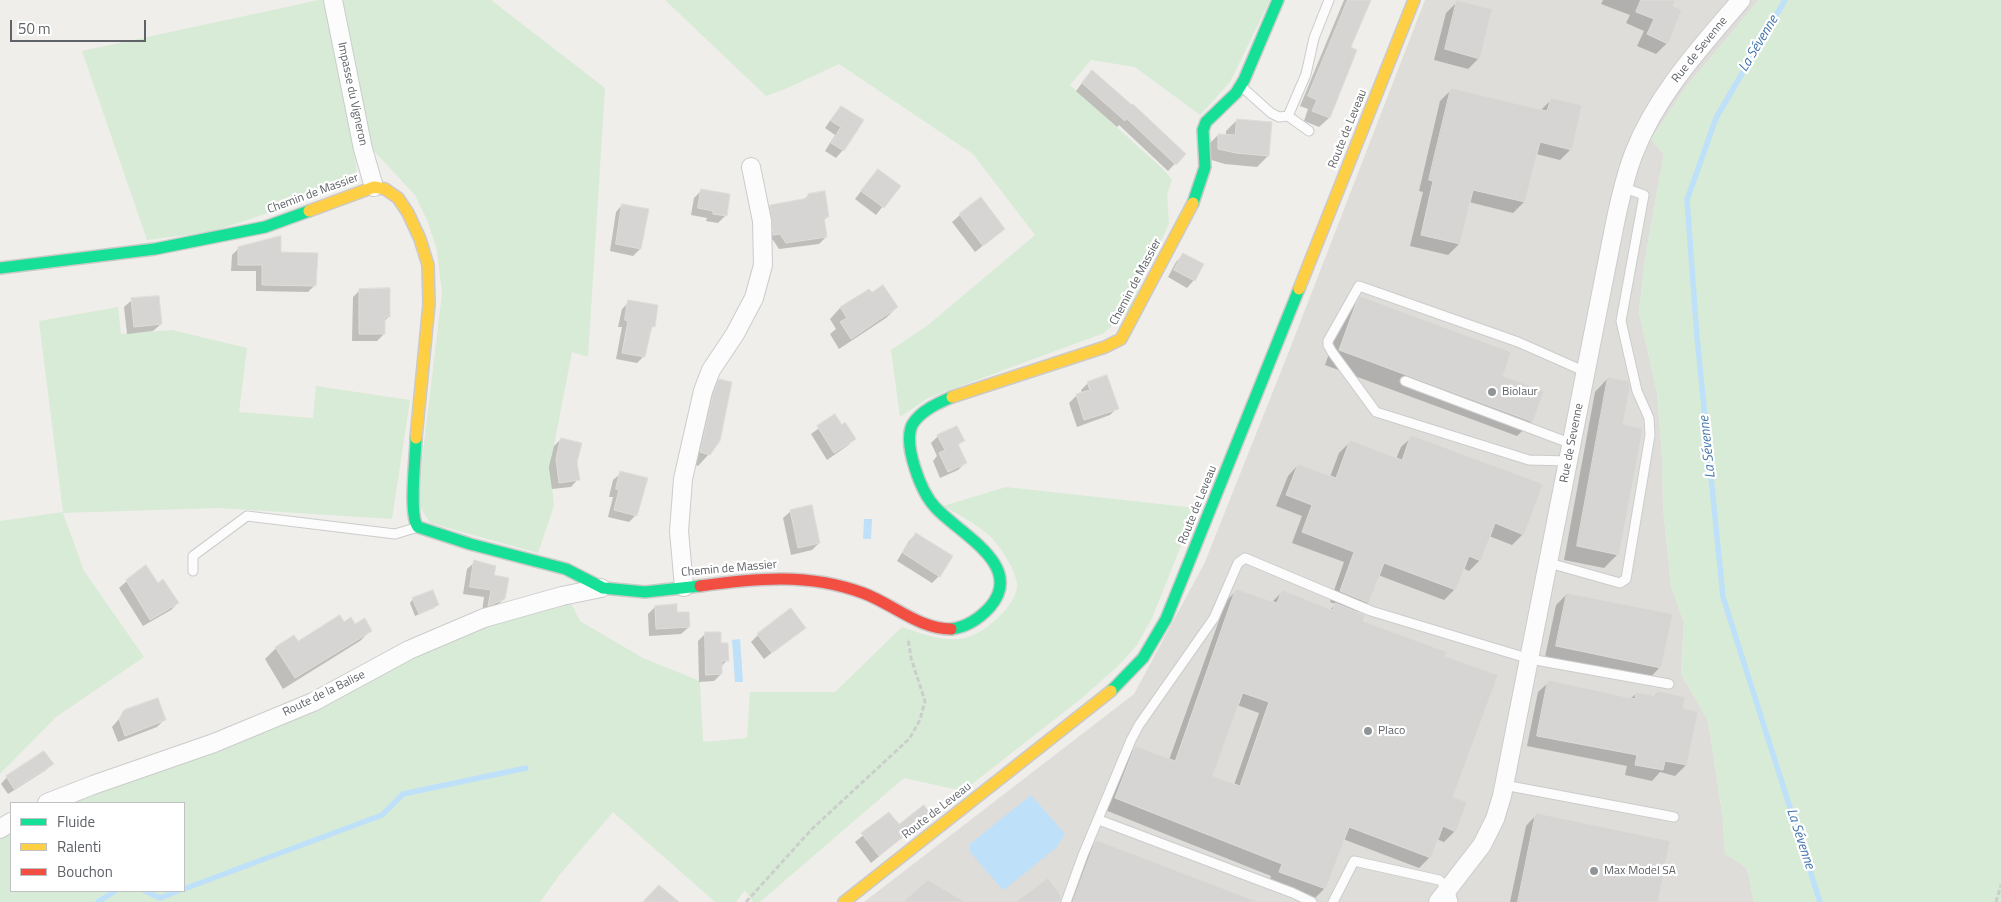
<!DOCTYPE html>
<html>
<head>
<meta charset="utf-8">
<style>
	body { margin:0 }
	#map { position:relative; width:2001px; height:902px; overflow:hidden; background:#efeeea; font-family:"Titillium Web",sans-serif }
	canvas { display:block }
	.legend { position:absolute; left:10px; top:802px; width:175px; height:90px; box-sizing:border-box; background:#fff; border:1px solid #bfc1c3; margin:0; padding:6px 9px; list-style:none; font-size:15px; color:#5f6368 }
	.legend li { display:flex; align-items:center; gap:10px; height:25px }
	.legend b { width:25px; border:1px solid #bfc1c3 }
	.scale { position:absolute; left:10px; top:20px; width:136px; height:22px; box-sizing:border-box; border:2px solid #5f6368; border-top:0; padding-left:6px; font-size:15px; line-height:18px; white-space:nowrap; color:#5f6368; -webkit-text-stroke:4px #fff; paint-order:stroke }
</style>
</head>
<body>
<div id="map">
<canvas width="2001" height="902"></canvas>
<ul class="legend">
<li><b style="height:6px;background:#16e098"></b>Fluide</li>
<li><b style="height:6px;background:#ffcf43"></b>Ralenti</li>
<li><b style="height:6px;background:#f24e42"></b>Bouchon</li>
</ul>
<div class="scale">50 m</div>
</div>
<script>
const ctx = document.querySelector('canvas').getContext('2d');
ctx.lineJoin = 'round';
function fill(path, color) {
  ctx.fillStyle = color;
  ctx.fill(path, 'evenodd');
}
function strokePath(path, color, width, dash) {
  ctx.strokeStyle = color;
  ctx.lineWidth = width;
  ctx.lineCap = dash ? 'butt' : 'round';
  ctx.setLineDash(dash || []);
  ctx.stroke(path);
}
function write(font, color, halo, rows, align = 'center') {
  ctx.font = font + ' "Titillium Web",sans-serif';
  ctx.lineWidth = 4.5;
  ctx.setLineDash([]);
  ctx.textBaseline = 'middle';
  ctx.strokeStyle = halo;
  ctx.fillStyle = color;
  for (const [text, x, y, turn = 0] of rows) {
    ctx.save();
    ctx.translate(x, y);
    ctx.rotate((+turn || 0) * Math.PI / 180);
    ctx.textAlign = isNaN(turn) ? turn : align;
    if (halo) ctx.strokeText(text, 0, 0);
    ctx.fillText(text, 0, 0);
    ctx.restore();
  }
}
fill(new Path2D(`
	M1425,0H1759L1686,87L1651,139L1664,154L1645,259L1639,312L1657,392L1662,455L1663,506L1671,586L1684,622L1681,674L1708,720L1723,819L1725,853L1747,868L1754,902H864L1134,694L1205,562L1291,346Z`), '#dfddda');
fill(new Path2D(`
	M319,0H327L354,150L357,174L349,186L211,232L147,240L82,51Z
	M341,0H491L605,88L588,357L572,352L550,466L554,506L538,553L430,523L417,502L442,293L437,251L428,222L415,195L373,150Z
	M665,0H1270L1230,82L1200,115L1135,67L1091,60L1070,85L1164,170L1172,180L1167,195L1169,224L1128,312L1104,333L928,398L900,417L891,350L928,325L1035,235L973,154L839,64L790,87L766,96Z
	M1759,0H2001V902H1754L1747,868L1725,854L1723,819L1708,720L1681,674L1684,622L1671,586L1663,506L1662,455L1657,392L1639,312L1645,259L1664,154L1651,139L1686,87Z
	M118,307L121,334L172,330L247,348L239,412L313,418L316,386L410,400L392,519L219,508L63,513L84,571L144,657L56,717L0,774V521L63,512L39,321Z
	M1006,487L1196,508L1152,618L1137,645L1119,665L1082,698L963,791L904,778L760,902H753L745,890L736,902H715L613,812L561,873L540,902H0V837L11,829V891H184V803H65L307,715L368,681L457,637L522,613L570,601L580,621L643,658L700,681L703,742L747,738L750,692H835L902,627C921,633 943,643 965,638C983,635 1020,603 1017,583C1014,569 1005,554 996,543C985,528 959,515 943,506Z`), '#d8ebd6');
fill(new Path2D(`
	M864,519H872L871,539H863Z
	M740,639L743,682H735L732,640Z
	M1031,795L1065,834L1057,847L1005,889H1002L970,852V844Z`), '#bfe0f9');
fill(new Path2D(`
	M1344,0H1370L1349,48L1355,50L1329,118L1319,127L1304,121L1308,109L1300,106Z
	M1603,0H1674L1667,43L1656,54L1637,46L1644,31L1626,23L1630,15L1601,4Z
	M1457,2L1479,58L1468,69L1434,60L1446,13Z
	M1085,79L1184,154L1168,171L1119,125L1117,127L1076,91Z
	M1451,90L1540,111L1551,100L1571,149L1560,160L1536,154L1524,202L1513,213L1469,202L1459,244L1448,255L1410,246L1423,192L1419,191L1440,101Z
	M841,107L843,150L836,158L825,151L835,135L825,128L834,115Z
	M1237,120L1268,156L1257,167L1225,164L1208,159L1207,146L1218,135L1226,136V131Z
	M871,178L899,186L876,215L855,199Z
	M701,191L726,215L718,223L706,221L707,218L691,215L694,198Z
	M809,195L828,216L823,221L826,237L819,244L779,249L773,240L766,242L763,213L770,206L803,200Z
	M622,205L640,249L633,256L610,251L616,212Z
	M960,215L1004,229L975,252L952,222Z
	M239,248L280,253L315,285L308,292L256,291V271H231L232,255Z
	M1183,255L1202,265L1194,280L1187,288L1168,277L1176,262Z
	M360,290L389,316L384,322V334L377,341H352L353,297Z
	M869,291L897,307L886,318L839,349L830,334L836,329L830,319L840,308Z
	M1361,298L1501,376L1532,421L1517,436L1325,365L1340,322L1346,313Z
	M132,300L161,324L153,331L127,334L124,307Z
	M629,302L654,326L650,329L644,356L637,363L616,359L622,327H618L622,309Z
	M1608,378L1622,425L1618,554L1604,568L1564,560L1595,392Z
	M719,380L709,454L698,466L690,463L708,392Z
	M1088,383L1117,408L1110,415L1077,427L1069,403L1076,396L1082,394L1081,390Z
	M835,416L841,426L855,439L847,446L827,460L811,434Z
	M938,436L963,441L957,446L965,463L958,470L940,478L933,461L937,456L931,443Z
	M1412,437L1523,534L1512,545L1489,536L1480,560L1469,571L1463,568L1455,589L1444,600L1378,575L1368,603L1357,613L1361,621L1444,656L1455,831L1444,842L1436,839L1430,857L1419,868L1343,839L1325,888L1314,899L1269,883L1271,876L1105,810L1125,758L1136,747L1169,760L1226,601L1237,590L1272,602L1282,592L1330,610L1336,604L1330,602L1344,562L1292,543L1302,516L1276,506L1288,476L1298,465L1330,477L1339,453L1350,442L1396,459L1401,447ZM1237,705L1259,713L1234,785L1212,776Z
	M561,439L576,462L578,479L571,487L552,489L549,467L554,446Z
	M621,473L636,515L629,522L608,517L613,497H609L613,480Z
	M791,511L819,543L812,550L791,555L783,518Z
	M916,534L939,576L932,583L897,561L909,541Z
	M475,562L492,576L504,599L496,606L482,612L484,597L463,594L467,569Z
	M127,581L158,584L178,603L171,610L143,626L119,588Z
	M1567,594L1660,667L1649,679L1545,657L1556,605Z
	M413,599L437,605L434,608L415,616L410,603Z
	M655,607L676,613L689,627L681,634L649,636L648,614Z
	M344,623L371,630L360,641L283,689L265,659L276,648L297,643Z
	M804,627L764,659L751,642L758,635Z
	M705,634L720,644L727,660L721,667V674L714,681L699,682L698,641Z
	M1549,682L1630,699L1637,693L1653,697L1658,692L1681,709L1696,712L1686,765L1675,776L1660,772L1652,781L1625,775L1627,766L1527,746L1538,692Z
	M125,712L164,720L157,727L118,742L112,727Z
	M52,763L46,770L8,794L1,784L7,777Z
	M889,814L898,826L929,815L871,863L855,842Z
	M1537,814L1657,902H1510L1526,826Z
	M1096,842L1256,902H1066L1085,853Z`), '#0003');
strokePath(new Path2D(`
	M1785,0L1716,118L1687,200L1697,337L1723,597L1820,902
	M184,889L382,815L403,794L526,768
	M145,891L160,898L178,891
	M98,902L115,891`), '#bfe0f9', 5.5);
const building = new Path2D(`
	M1348,0H1371L1351,47L1357,50L1330,118L1312,111L1317,100L1308,96Z
	M1457,0L1492,9L1480,59L1445,49Z
	M1641,0H1675L1673,6L1682,10L1668,44L1647,34L1654,19L1636,12Z
	M1092,70L1132,105L1133,104L1186,154L1176,165L1126,118L1125,121L1082,83Z
	M1451,88L1547,111L1551,98L1582,105L1572,150L1540,142L1525,202L1473,190L1460,244L1421,235L1433,181L1429,180Z
	M841,106L864,120L844,151L831,143L841,127L831,121Z
	M1237,119L1272,122L1269,156L1236,153L1218,149V134L1235,135Z
	M878,169L901,186L884,208L861,191Z
	M701,189L730,194L727,216L713,214V211L698,208Z
	M825,191L829,217H824L827,237L786,243L780,234L773,235L770,205L808,198V194Z
	M981,197L1005,229L983,246L959,214Z
	M622,204L649,209L641,249L616,244Z
	M281,236V252L318,253L316,286L262,285V265H238V247Z
	M1183,253L1204,264L1195,281L1174,270Z
	M883,285L898,307L851,339L840,322L847,318L840,307L869,289L872,292Z
	M390,288V317H385V334H359V289Z
	M159,296L162,324L134,327L131,298Z
	M1360,296L1511,352L1503,376L1544,391L1533,422L1339,350L1355,306Z
	M628,300L658,305L655,327L652,326L645,357L622,353L628,321L625,320Z
	M1107,375L1119,409L1084,420L1076,394L1090,390L1087,382Z
	M1608,377L1628,381L1630,387L1623,424L1643,429L1619,555L1577,546Z
	M719,379L732,382L720,441L710,455L700,452L713,394Z
	M835,414L842,425L845,422L856,439L834,453L817,426Z
	M957,426L965,441L958,444L967,463L948,472L939,453L945,450L937,435Z
	M1411,435L1543,484L1524,535L1495,523L1481,561L1469,556L1456,590L1384,563L1369,603L1340,591L1354,552L1302,532L1312,505L1286,495L1298,464L1336,478L1350,440L1402,460Z
	M561,438L582,443L577,462L580,480L559,483L556,459Z
	M620,471L648,478L637,516L614,510L619,490L616,489Z
	M812,505L820,543L798,548L790,510Z
	M916,533L953,556L940,577L903,553Z
	M474,560L496,566L494,575L509,578L505,599L488,606L491,590L470,587Z
	M146,565L158,583L163,579L179,603L150,620L126,580Z
	M1236,589L1277,603L1282,590L1333,610L1335,603L1365,615L1363,621L1447,652L1445,656L1498,675L1453,797L1467,802L1456,832L1443,826L1431,858L1349,827L1326,889L1279,872L1282,864L1115,798L1135,746L1175,761ZM1243,693L1269,702L1240,786L1213,776Z
	M433,590L439,605L419,614L412,598Z
	M1567,593L1673,614L1661,668L1556,646Z
	M677,604V612H689L690,627L656,629L655,606Z
	M791,608L806,628L772,653L757,634Z
	M340,615L344,622L351,617L355,624L365,618L372,631L295,678L275,647L294,635L298,641Z
	M705,632H721V643H728L729,661H722V674L706,675Z
	M1548,680L1635,699L1636,692L1657,696V691L1685,697L1683,708L1698,712L1687,765L1665,761L1663,770L1635,765L1637,755L1537,736Z
	M158,698L166,720L125,736L119,719L124,710Z
	M44,751L54,764L14,789L6,776Z
	M924,805L931,815L879,856L861,833L889,812L899,824Z
	M1536,813L1670,841L1658,902H1518Z
	M1096,840L1256,901V902H1073Z
	M1048,878L1061,896L1060,902H1016Z
	M928,880L965,902H903Z
	M659,885L679,902H643Z`);
fill(building, '#d6d5d3');
strokePath(building, '#deddd9', 1);
const lane = new Path2D(`
	M1242,87L1271,113L1279,117L1288,116L1309,131
	M1288,116L1306,74L1314,38L1329,0
	M1405,381L1572,444
	M1569,461L1529,460L1376,412L1332,352L1328,345V341L1359,286L1518,342L1586,372
	M1549,563L1620,583L1626,579L1650,435L1649,418L1637,391L1621,321L1644,195L1622,187
	M193,571V556L247,516L395,534L415,528
	M1504,785L1674,817
	M1099,820L1293,893L1312,902
	M1066,902L1083,855L1131,740L1139,725L1214,618L1238,563L1245,558L1371,611L1530,659L1669,684
	M1333,902L1354,861L1439,880L1449,888L1453,902`);
const street = new Path2D(`
	M333,0L363,149L374,187
	M684,587L679,531L683,479L703,391L711,370L735,334L754,298L763,265L762,221L751,167
	M47,803L93,785L214,743L313,702L409,650L484,618L562,596L601,588
	M0,829L11,822
	M1438,902L1482,845L1495,819L1502,796L1615,223C1620,199 1625,176 1634,153C1657,94 1701,47 1741,0`);
const fast = new Path2D(`
	M1193,203L1205,167L1203,130L1206,122L1236,93L1244,80L1278,0
	M0,268L155,249L265,227L309,211
	M416,438C416,456 408,515 418,527L470,544L566,569L603,588L645,592L700,586
	M951,629C967,627 980,618 990,607C1026,565 958,533 935,507C921,492 903,445 912,425C920,411 938,403 952,397
	M1111,691L1143,658L1166,619L1299,289`);
const slow = new Path2D(`
	M309,211L374,187L385,189L398,198L408,213L420,239L428,265L429,304L416,438
	M1299,289L1414,0
	M952,397L1105,347L1121,339L1193,203
	M844,902L1111,691`);
const jam = new Path2D(`
	M700,586C756,578 809,573 863,593C893,604 919,629 951,629`);
strokePath(lane, '#cbcccc', 11);
strokePath(street, '#cbcccc', 20);
strokePath(fast, '#cacacb', 14);
strokePath(slow, '#cacacb', 14);
strokePath(jam, '#cacacb', 14);
strokePath(new Path2D(`
	M746,902L812,829L909,739L920,720L925,701L911,658L908,638
	M1996,902L2001,885`), '#cacfcc', 3, [5, 2.5]);
strokePath(lane, '#fdfcfc', 9);
strokePath(street, '#fdfcfc', 18);
strokePath(fast, '#16e098', 11);
strokePath(slow, '#ffcf43', 11);
strokePath(jam, '#f24e42', 11);
for (const [x, y, r, color] of [
	[1492,392,5,"#919496"],
	[1368,731,5,"#919496"],
	[1594,871,5,"#919496"]
]) {
  const dot = new Path2D();
  dot.arc(x, y, r, 0, 2 * Math.PI);
  ctx.fillStyle = color;
  ctx.fill(dot);
  strokePath(dot, '#fff', 2);
}
write('12px', '#5f6368', '#fff', [
	["Rue de Sevenne",1700,50,-51],
	["Impasse du Vigneron",352,94,78],
	["Route de Leveau",1348,129,-68],
	["Chemin de Massier",313,194,-20],
	["Chemin de Massier",1136,282,-62],
	["Rue de Sevenne",1572,443,-79],
	["Route de Leveau",1198,505,-68],
	["Chemin de Massier",729,569,-5],
	["Route de la Balise",324,694,-26],
	["Route de Leveau",937,811,-38]
]);
write('12px', '#5f6368', '#fff', [
	["Biolaur",1502,392],
	["Placo",1378,731],
	["Max Model SA",1604,871]
], 'left');
write('italic 14px', '#4174aa', '#fff', [
	["La Sévenne",1759,44,-59],
	["La Sévenne",1708,447,-96],
	["La Sévenne",1800,839,72]
]);
</script>
</body>
</html>
